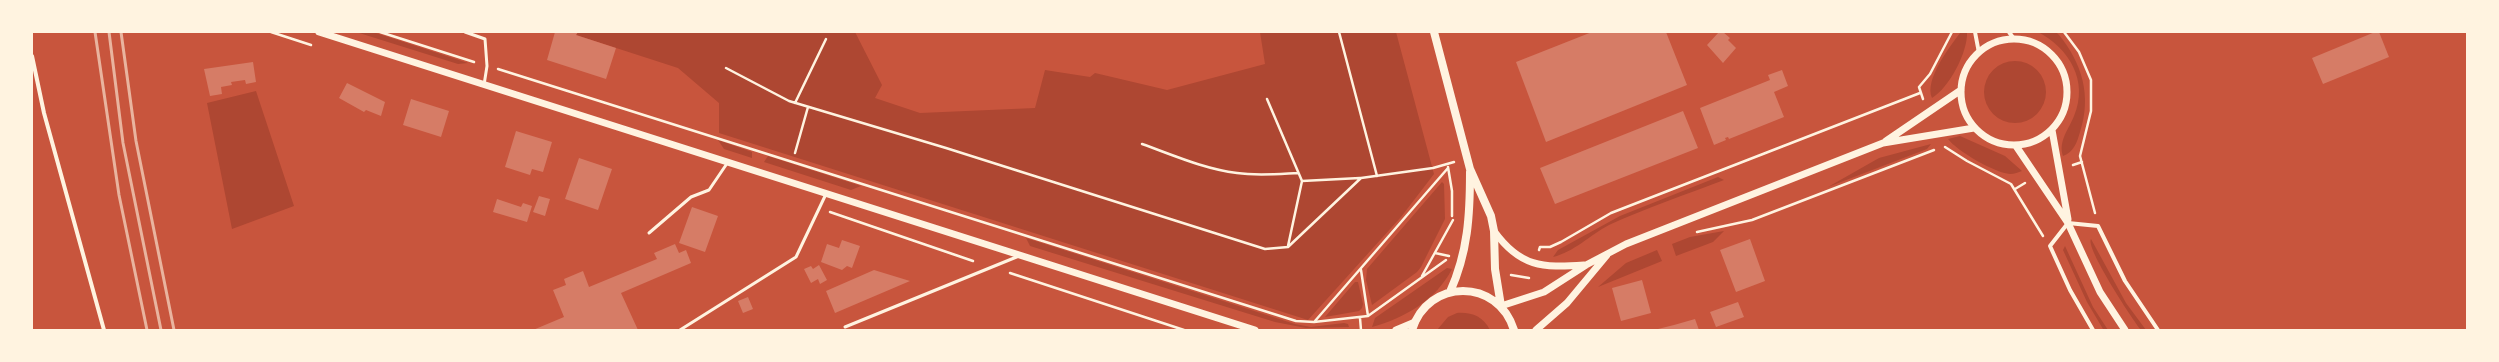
<!DOCTYPE html>
<html>
<head>
<meta charset="utf-8">
<style>
	body { margin:0 }
	#map { position:relative; width:2499px; height:362px; overflow:hidden; background:#c8553d; font-family:Poppins,sans-serif }
	canvas { display:block }
	.frame { position:absolute; inset:0; border:33px solid #fff3e0; pointer-events:none }
</style>
</head>
<body>
<div id="map">
<canvas width="2499" height="362"></canvas>
<div class="frame"></div>
</div>
<script>
const ctx = document.querySelector('canvas').getContext('2d');
ctx.lineJoin = 'round';
function fill(path, color) {
  ctx.fillStyle = color;
  ctx.fill(path, 'evenodd');
}
function strokePath(path, color, width, dash) {
  ctx.strokeStyle = color;
  ctx.lineWidth = width;
  ctx.lineCap = dash ? 'butt' : 'round';
  ctx.setLineDash(dash || []);
  ctx.stroke(path);
}
fill(new Path2D(`
	M356,32H373L468,63L458,64Z
	M578,32H855L882,85L875,98L920,113L1035,108L1045,70L1090,77L1095,73L1167,90L1265,64L1260,32H1396L1434,174L1401,217L1308,320L719,133V103L678,68L576,35Z
	M1961,32H1967C1968,52 1949,88 1932,98C1924,80 1950,46 1961,32Z
	M2038,32H2056L2059,35C2082,63 2092,96 2080,132C2077,142 2074,152 2063,156C2058,141 2069,129 2074,116C2089,81 2069,48 2038,32Z
	M1984 92a31 31 0 1 1 62 0a31 31 0 1 1-62 0Z
	M256,91L294,206L232,229L207,103Z
	M1960,136L2005,156L2022,171C2018,172 2015,174 2010,174C1995,173 1957,151 1948,139Z
	M718,140L752,152V158L724,149Z
	M1931,144L1927,149L1828,187L1879,158Z
	M768,156L861,186L851,190L764,162Z
	M1718,177L1724,180C1685,195 1646,208 1609,225C1590,235 1574,252 1553,257L1558,250L1620,216Z
	M1442,182L1444,184L1445,219L1421,267L1417,272L1372,305L1366,280L1367,269Z
	M1724,231L1713,242L1676,256L1672,244L1690,237Z
	M1026,238L1295,324L1311,327L1344,323L1348,324L1349,327L1306,328L1275,322L1030,246Z
	M2091,239L2126,303L2146,330H2141C2132,319 2085,247 2091,239Z
	M2065,246L2093,307L2108,330L2103,329L2087,302L2063,250Z
	M1657,250L1662,261L1598,287L1626,263Z
	M1447,268L1452,269C1436,300 1405,318 1372,327L1375,318Z
	M1355,282H1358L1363,304L1362,308L1359,311L1325,317Z
	M1457,313C1471,312 1483,316 1490,330H1437L1448,317Z`), '#ae4732');
fill(new Path2D(`
	M555,32H578L576,35L616,48L606,79L547,60Z
	M1592,32H1666L1687,85L1546,142L1516,62Z
	M1719,32H1723L1730,38L1728,40L1736,48L1723,63L1707,45Z
	M2375,32H2379L2389,57L2323,84L2312,58Z
	M253,62L256,82L246,84L245,80L231,82L232,85L221,87L222,94L210,96L204,69Z
	M1782,70L1788,86L1774,92L1784,117L1729,139L1728,137L1725,138L1726,140L1714,145L1700,108L1770,80L1768,75Z
	M347,83L385,102L381,116L366,110L364,112L339,98Z
	M411,99L449,111L441,137L403,125Z
	M1683,111L1698,148L1555,204L1540,168Z
	M516,131L552,142L543,172L532,169L530,175L505,167Z
	M579,158L612,169L598,210L565,199Z
	M539,196L550,199L545,216L533,212Z
	M497,199L521,207L523,203L532,206L527,222L493,212Z
	M692,207L718,216L705,252L679,243Z
	M1750,239L1765,281L1736,292L1720,250Z
	M842,240L860,246L852,268L847,266L842,270L821,262L827,244L839,248Z
	M675,244L679,253L686,250L691,263L621,293L638,330H533L564,317L553,290L566,285L564,279L583,271L589,287L657,259L654,253Z
	M819,265L827,280L820,284L818,279L811,283L804,269L811,266L813,269Z
	M874,270L910,281L835,313L826,291Z
	M1642,280L1651,313L1621,321L1612,288Z
	M748,297L753,309L743,313L738,301Z
	M1738,302L1744,317L1716,327L1710,312Z
	M1695,319L1699,330H1654L1674,325Z`), '#d67c66');
strokePath(new Path2D(`
	M271,32L311,45
	M380,32L474,62
	M1339,32L1377,176
	M2064,32L2079,52L2091,80V111L2080,156L2095,213
	M726,68L789,101L946,148L1265,249L1288,247L1361,178L1433,168L1454,162
	M498,69L1296,321L1314,322L1368,316L1446,260
	M1267,99L1302,181
	M1923,99L1919,87L1930,74L1952,32
	M795,103L826,39
	M1142,144C1173,155 1204,169 1237,173C1257,176 1278,174 1298,173
	M1945,147L1967,161L2011,184L2043,236
	M795,153L808,107
	M2073,165L2082,162
	M1448,167L1452,191V216
	M2015,189L2025,183
	M830,212L973,261
	M1697,232L1752,220L1934,150
	M1288,246L1302,181L1360,178
	M1539,250L1540,247H1550L1561,242L1611,213L1920,93
	M1435,253L1449,256
	M1361,270L1368,316
	M1010,273L1184,330
	M1511,275L1529,278
	M1422,276L1453,220
	M1360,318L1361,330
	M1315,321L1448,168`), '#fff3e0', 2.5);
strokePath(new Path2D(`
	M465,32L485,39L487,66L484,85
	M649,233L691,197L709,190L728,162
	M845,327L1019,256
	M680,330L796,257L826,194`), '#fff3e0', 3);
strokePath(new Path2D(`
	M1975,32L1979,53
	M2009,32L2014,39
	M32,56L44,113L104,330
	M2093,330L2070,290L2050,246L2068,223L2098,226L2125,281L2158,330`), '#fff3e0', 4);
strokePath(new Path2D(`
	M319,32L1255,330
	M1961 92a53 53 0 1 1 106 0a53 53 0 1 1-106 0Z
	M2052,130L2068,219
	M1886,141L1961,90
	M2016,146L2068,223L2100,292L2125,330
	M1494,231C1520,267 1542,268 1584,265
	M1501,306L1544,292L1586,265L1626,244L1883,143L1974,128
	M1396,330L1415,322
	M1536,330L1567,303L1607,255`), '#fff3e0', 7);
strokePath(new Path2D(`
	M1434,32L1470,169L1491,216L1494,231L1495,269L1501,306
	M1450,292C1468,252 1470,215 1470,172
	M1412,330C1428,278 1498,278 1514,330`), '#fff3e0', 8);
strokePath(new Path2D(`
	M95,32L119,195L147,330
	M109,32L123,143L161,330
	M121,32L136,141L174,330`), '#e9b49f', 3);
</script>
</body>
</html>
